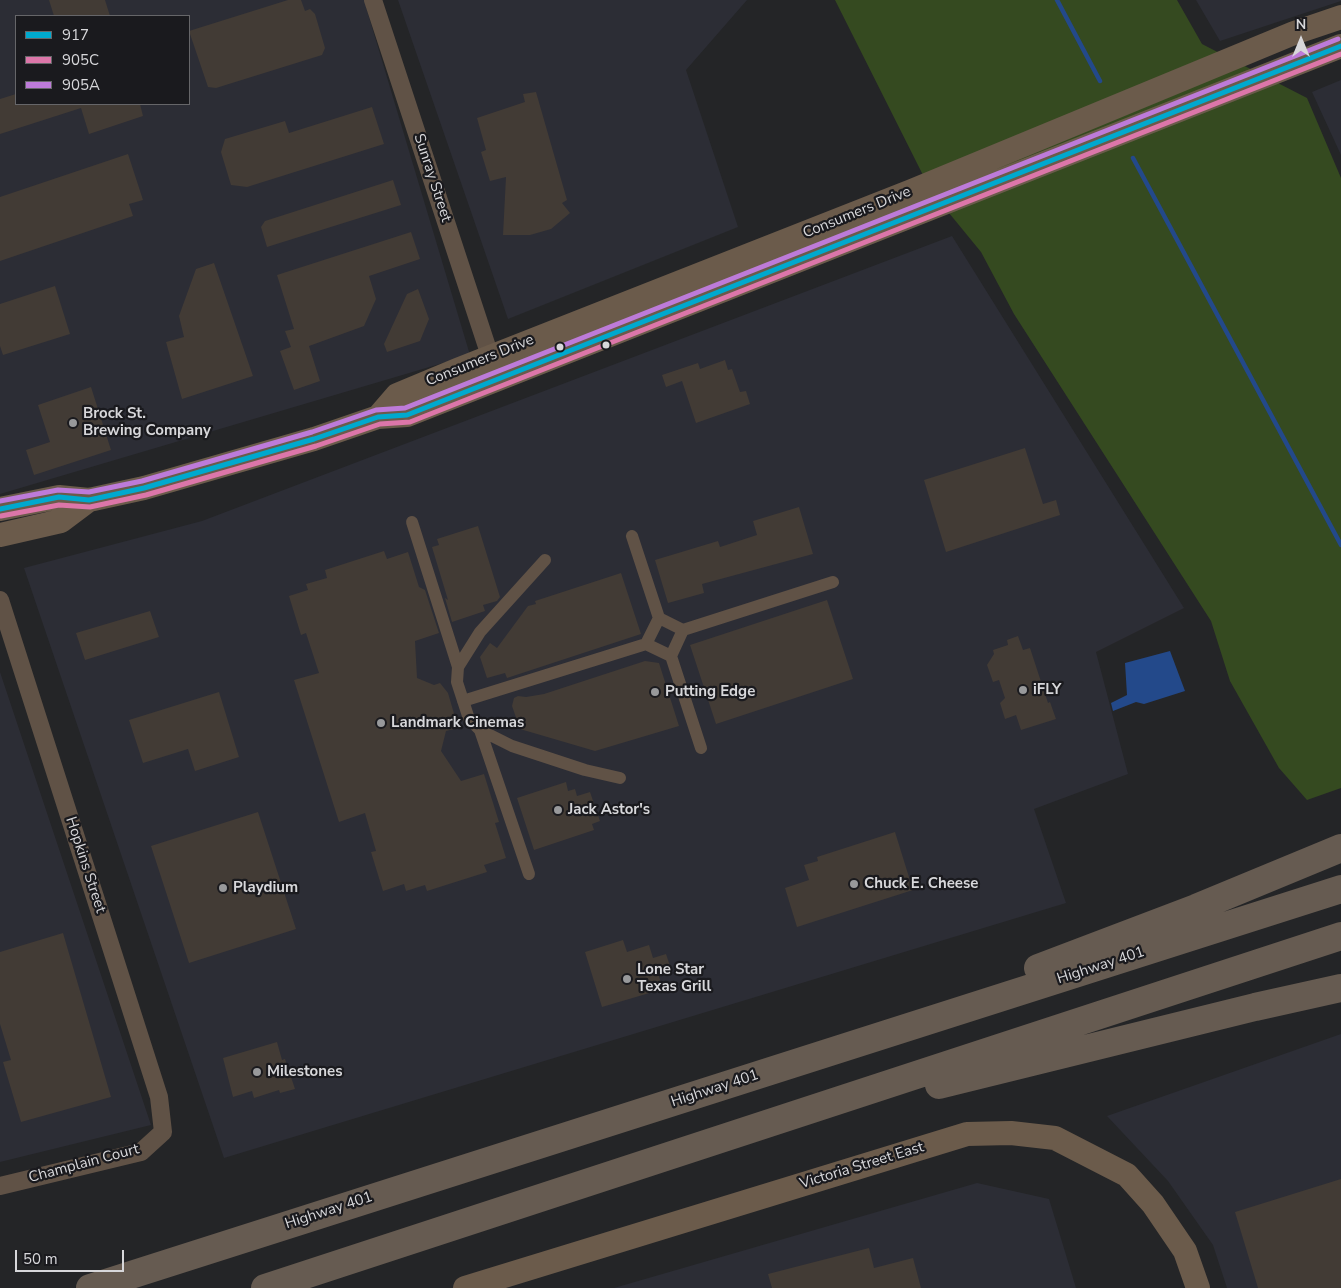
<!DOCTYPE html>
<html>
<head>
<meta charset="utf-8">
<style>
	body { margin:0 }
	#map { position:relative; width:1341px; height:1288px; overflow:hidden; background:#242527; font-family:"Nunito Sans",sans-serif }
	canvas { display:block }
	.legend { position:absolute; left:15px; top:15px; width:175px; height:90px; box-sizing:border-box; background:#1a1a1e; border:1px solid #666669; margin:0; padding:6px 9px; list-style:none; font-size:15px; color:#d7d7da }
	.legend li { display:flex; align-items:center; gap:10px; height:25px }
	.legend b { width:25px; border:1px solid #666669 }
	.north { position:absolute; left:1276px; top:15px; width:50px; height:50px; -webkit-text-stroke:4px #1a1a1e; paint-order:stroke; rotate:0deg; font-size:14px; font-weight:700; line-height:20px; text-align:center; color:#d7d7da }
	.north::after { content:''; display:block; margin:auto; width:18px; height:22px; background:#d7d7da; clip-path:polygon(50% 0,100% 100%,50% 72%,0 100%) }
	.scale { position:absolute; left:15px; top:1250px; width:109px; height:22px; box-sizing:border-box; border:2px solid #d7d7da; border-top:0; padding-left:6px; font-size:15px; line-height:18px; white-space:nowrap; color:#d7d7da; -webkit-text-stroke:4px #1a1a1e; paint-order:stroke }
</style>
</head>
<body>
<div id="map">
<canvas width="1341" height="1288"></canvas>
<ul class="legend">
<li><b style="height:6px;background:#00a9ce"></b>917</li>
<li><b style="height:6px;background:#dc76a9"></b>905C</li>
<li><b style="height:6px;background:#bd7bd9"></b>905A</li>
</ul>
<div class="north">N</div>
<div class="scale">50 m</div>
</div>
<script>
const ctx = document.querySelector('canvas').getContext('2d');
ctx.lineJoin = 'round';
function fill(path, color) {
  ctx.fillStyle = color;
  ctx.fill(path, 'evenodd');
}
function strokePath(path, color, width, dash) {
  ctx.strokeStyle = color;
  ctx.lineWidth = width;
  ctx.lineCap = dash ? 'butt' : 'round';
  ctx.setLineDash(dash || []);
  ctx.stroke(path);
}
function write(font, color, halo, rows, align = 'center') {
  ctx.font = font + ' "Nunito Sans",sans-serif';
  ctx.lineWidth = 4.5;
  ctx.setLineDash([]);
  ctx.textBaseline = 'middle';
  ctx.strokeStyle = halo;
  ctx.fillStyle = color;
  for (const [text, x, y, turn = 0] of rows) {
    ctx.save();
    ctx.translate(x, y);
    ctx.rotate((+turn || 0) * Math.PI / 180);
    ctx.textAlign = isNaN(turn) ? turn : align;
    if (halo) ctx.strokeText(text, 0, 0);
    ctx.fillText(text, 0, 0);
    ctx.restore();
  }
}
fill(new Path2D(`
	M0,0H374L366,7L470,355L0,494ZM16,16H189V104H16Z
	M398,0H747L686,70L738,227L508,319Z
	M1196,0H1341V1L1220,41Z
	M1341,80V155L1312,92Z
	M952,236L1184,608L1096,652L1128,774L1034,809L1066,903L224,1158L24,568L202,521Z
	M0,672L151,1125L0,1162Z
	M1341,1034V1288H1227L1213,1245L1168,1181L1107,1116Z
	M977,1183L1049,1199L1076,1288H614Z`), '#2c2d35');
fill(new Path2D(`
	M835,0H1177L1202,44L1307,98L1341,178V788L1307,800L1279,768L1230,681L1211,621L1014,314L981,252L931,191Z`), '#354a20');
fill(new Path2D(`
	M1170,651L1185,691L1144,704L1136,702L1113,711L1111,703L1127,695L1125,663Z`), '#23498a');
strokePath(new Path2D(`
	M1057,0L1100,81
	M1133,158L1341,545`), '#23498a', 4.5);
fill(new Path2D(`
	M49,0H105L110,16H54Z
	M288,0H301L305,11L310,9L315,14L325,48L322,55L216,88L208,87L189,31Z
	M536,92L567,200L562,203L570,213L551,229L530,235H503L506,177L490,181L481,152L486,150L477,118L525,102L523,94Z
	M16,94V104H140L143,116L89,134L81,108L0,134V99Z
	M372,107L384,144L247,187L231,185L221,152L225,139L285,121L289,133Z
	M128,154L143,200L129,204L133,216L0,261V197Z
	M393,180L401,205L267,247L261,227L265,221Z
	M411,232L420,259L369,276L376,299L364,326L309,346L320,381L294,390L280,351L291,347L285,331L294,329L277,275Z
	M214,263L253,376L182,399L166,342L184,337L179,316L196,269Z
	M55,286L70,334L3,355L0,346V304Z
	M418,289L429,319L420,341L387,352L384,344L407,294Z
	M725,360L728,370L732,369L740,392L746,391L750,404L696,423L682,381L666,387L662,375L698,363L700,369Z
	M91,387L111,450L34,475L26,450L50,442L38,405Z
	M1025,448L1043,504L1056,500L1060,515L946,552L924,480Z
	M799,507L813,554L702,584L704,593L668,603L655,560L718,541L720,547L757,535L753,521Z
	M478,526L500,597L497,601L483,605L485,611L452,622L445,598L448,600L432,547L439,545L437,539Z
	M384,551L387,559L408,552L419,587L425,590L439,633L415,641L417,678L434,685L440,683L448,693L455,717L454,729L446,731L441,751L461,781L484,774L499,822L495,823L506,858L484,865L487,872L427,891L425,885L406,891L404,884L383,891L371,852L376,851L365,813L339,822L294,680L319,673L306,633L301,635L289,596L308,590L306,584L327,578L325,570Z
	M621,573L641,634L507,678L505,673L487,678L480,657L490,643L497,648L528,606L536,604L535,601Z
	M827,600L853,679L716,724L690,645Z
	M150,611L159,637L85,660L76,633Z
	M1018,636L1023,650L1030,648L1048,703L1050,702L1056,719L1021,730L1016,715L1005,719L1000,703L1005,698L999,680L993,682L987,665L994,654L993,650L1008,645L1007,640Z
	M645,661L659,663L679,726L595,751L520,729L512,706L514,698L518,696L526,697L544,694Z
	M219,692L239,757L195,771L188,749L143,763L129,720Z
	M566,782L568,791L575,789L577,796L590,792L600,821L592,824L594,830L534,850L517,798Z
	M258,812L296,929L189,963L151,846Z
	M895,832L913,890L797,927L785,888L809,880L804,865L818,861L817,857Z
	M63,933L111,1097L21,1122L3,1062L11,1060L0,1024V952Z
	M623,940L627,952L649,945L653,958L666,954L670,966L657,970L663,989L602,1007L585,952Z
	M277,1042L282,1060L285,1059L295,1089L280,1093L279,1090L254,1098L252,1091L233,1097L223,1058Z
	M1341,1179V1288H1258L1235,1212Z
	M869,1248L874,1268L913,1258L921,1288H772L768,1274Z`), '#423b35');
strokePath(new Path2D(`
	M412,522L458,667
	M632,536L659,618
	M545,560L480,632L458,667L457,682L469,719L480,730L512,746L585,770L620,778
	M683,630L833,582
	M671,656L646,644L659,618L683,630L671,656L701,748
	M463,701L646,644
	M480,730L529,874`), '#605246', 12);
strokePath(new Path2D(`
	M373,0L494,368
	M0,600L159,1097L163,1132L141,1152L0,1186`), '#605246', 18);
strokePath(new Path2D(`
	M378,417L397,395L457,370L912,191L1294,33L1341,17
	M0,509L59,497L89,500L144,488L314,439L378,417L407,415L1341,46
	M0,535L61,521L89,500
	M465,1288L967,1134L1011,1133L1055,1138L1127,1175L1153,1204L1185,1251L1198,1288`), '#6b5b4b', 24);
strokePath(new Path2D(`
	M1038,968L1196,908L1341,848
	M939,1085L1255,1007L1341,988
	M90,1288L1341,889
	M265,1288L1341,936`), '#665b51', 28);
strokePath(new Path2D(`
	M0,509L59,497L89,500L144,488L314,439L378,417L407,415L1341,46`), '#00a9ce', 5);
strokePath(new Path2D(`
	M1,516L59,505L90,507L146,495L316,446L380,424L410,422L1341,54`), '#dc76a9', 5);
strokePath(new Path2D(`
	M0,501L58,490L89,492L142,481L312,432L376,410L405,408L1338,39`), '#bd7bd9', 5);
for (const [x, y, r, color] of [
	[606,345,4.5,"#d7d7da"],
	[560,347,4.5,"#d7d7da"],
	[73,423,5,"#98999b"],
	[1023,690,5,"#98999b"],
	[655,692,5,"#98999b"],
	[381,723,5,"#98999b"],
	[558,810,5,"#98999b"],
	[854,884,5,"#98999b"],
	[223,888,5,"#98999b"],
	[627,979,5,"#98999b"],
	[257,1072,5,"#98999b"]
]) {
  const dot = new Path2D();
  dot.arc(x, y, r, 0, 2 * Math.PI);
  ctx.fillStyle = color;
  ctx.fill(dot);
  strokePath(dot, '#1a1a1e', 2);
}
write('15px', '#d7d7da', '#1a1a1e', [
	["Sunray Street",432,178,72],
	["Consumers Drive",857,213,-22],
	["Consumers Drive",480,361,-22],
	["Hopkins Street",85,865,72],
	["Highway 401",1101,966,-18],
	["Highway 401",715,1089,-18],
	["Champlain Court",84,1164,-15],
	["Victoria Street East",862,1166,-17],
	["Highway 401",329,1211,-18]
]);
write('bold 15px', '#d7d7da', '#1a1a1e', [
	["Brock St.",83,414],
	["Brewing Company",83,431],
	["iFLY",1033,690],
	["Putting Edge",665,692],
	["Landmark Cinemas",391,723],
	["Jack Astor's",568,810],
	["Chuck E. Cheese",864,884],
	["Playdium",233,888],
	["Lone Star",637,970],
	["Texas Grill",637,987],
	["Milestones",267,1072]
], 'left');
</script>
</body>
</html>
